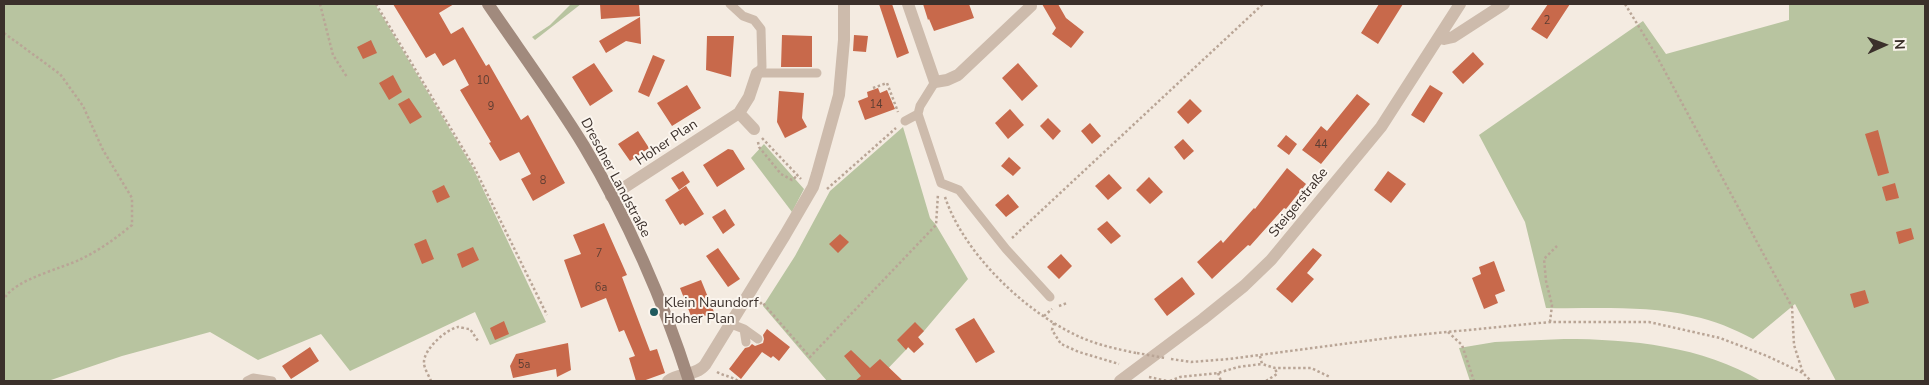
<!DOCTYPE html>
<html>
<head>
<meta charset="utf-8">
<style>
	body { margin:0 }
	#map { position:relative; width:1929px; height:385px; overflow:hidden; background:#f4ebe1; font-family:"Nunito Sans",sans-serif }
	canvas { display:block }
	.frame { position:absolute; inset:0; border:5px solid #3b302b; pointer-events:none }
	.north { position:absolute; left:1859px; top:20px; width:50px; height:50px; -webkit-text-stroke:4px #fbf5ee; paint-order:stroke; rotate:88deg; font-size:14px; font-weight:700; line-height:20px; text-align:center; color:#3b302b }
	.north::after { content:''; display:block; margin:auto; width:18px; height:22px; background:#3b302b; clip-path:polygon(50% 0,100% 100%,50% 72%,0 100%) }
</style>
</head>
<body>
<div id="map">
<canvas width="1929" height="385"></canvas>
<div class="frame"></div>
<div class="north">N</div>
</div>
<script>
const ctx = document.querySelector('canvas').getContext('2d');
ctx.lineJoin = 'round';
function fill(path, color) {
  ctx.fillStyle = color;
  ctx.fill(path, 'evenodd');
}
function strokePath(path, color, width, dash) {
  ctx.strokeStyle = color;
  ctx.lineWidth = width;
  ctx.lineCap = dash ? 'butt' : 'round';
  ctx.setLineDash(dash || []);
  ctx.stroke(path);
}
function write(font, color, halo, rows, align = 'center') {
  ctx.font = font + ' "Nunito Sans",sans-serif';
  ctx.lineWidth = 4;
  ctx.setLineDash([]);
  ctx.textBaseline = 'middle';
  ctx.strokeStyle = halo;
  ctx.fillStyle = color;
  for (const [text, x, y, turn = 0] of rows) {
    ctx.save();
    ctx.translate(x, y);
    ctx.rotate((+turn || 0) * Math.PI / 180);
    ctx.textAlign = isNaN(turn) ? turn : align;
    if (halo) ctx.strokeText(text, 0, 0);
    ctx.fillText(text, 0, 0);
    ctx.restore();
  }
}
fill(new Path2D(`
	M4,4H375L473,168L546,322L490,345L475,312L350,371L321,334L258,360L210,332L122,356L48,381H4Z
	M571,4H581L535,40L532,37L550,25Z
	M1789,4H1925V381H1836L1795,304L1753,339C1734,329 1714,320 1692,316C1645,305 1594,309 1546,308L1525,222L1479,135L1643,21L1666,54L1789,20Z
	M903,127L930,218L936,225L968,279L924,331L876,381H827L763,306L795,256L830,191Z
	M764,144L804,189L792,212L751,158Z
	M1564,339C1631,339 1702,346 1761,381H1470L1459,348L1495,342Z`), '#b8c4a0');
fill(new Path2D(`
	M393,4H454L439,13L451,34L463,27L486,66L489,64L521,120L528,115L565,183L533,201L521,179L531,174L519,152L500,161L489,143L491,142L460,90L469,85L455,59L443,66L435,53L426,58Z
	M600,4H639L640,16L601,19Z
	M879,4H892L909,53L897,58Z
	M923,4H969L974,18L934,31L929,19L928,20Z
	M1042,4H1058L1066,18L1084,32L1071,48L1052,34L1056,28Z
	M1379,4H1403L1378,44L1361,33Z
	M1548,4H1570L1547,39L1531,29Z
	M640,17L641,44L626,41L606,53L599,41Z
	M782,35L812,36V67H781Z
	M854,35L868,36L866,52L853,51Z
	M707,36H734L731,77L706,70Z
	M371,40L377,53L363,59L357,47Z
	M1473,52L1484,64L1463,84L1452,72Z
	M653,55L665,60L649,97L638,92Z
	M594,63L613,91L590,106L572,77Z
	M1018,63L1038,86L1022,101L1002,78Z
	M393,75L402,92L389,100L379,83Z
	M687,85L701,108L672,126L657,103Z
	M1430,85L1443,93L1424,123L1411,115Z
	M878,88L880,93L887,90L895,109L865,120L858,101L868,97L867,92Z
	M779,91L804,93L802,118L807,127L785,138L777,122Z
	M1357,94L1370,104L1321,164L1302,150L1321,126L1327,131Z
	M409,98L422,117L410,124L398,104Z
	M1190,99L1202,111L1188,124L1177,112Z
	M1010,109L1024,125L1008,139L995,123Z
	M1048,118L1061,131L1053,140L1040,126Z
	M1090,123L1101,136L1092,144L1081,131Z
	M1878,130L1889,173L1878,176L1865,134Z
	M638,131L649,148L630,161L618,144Z
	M1286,135L1297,144L1289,155L1277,146Z
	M1183,139L1194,151L1184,160L1174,147Z
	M728,149L733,150L745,169L717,187L703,165Z
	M1009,157L1021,168L1013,176L1001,166Z
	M1287,168L1306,184L1286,209L1284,208L1250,246L1248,245L1212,279L1197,262L1221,240L1223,243L1254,208L1255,209Z
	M683,171L690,182L679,190L671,178Z
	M1388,171L1406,184L1391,203L1374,190Z
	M1109,174L1122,188L1108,200L1095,186Z
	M1149,177L1163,192L1150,204L1136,190Z
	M1895,183L1899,198L1886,201L1882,187Z
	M444,185L450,197L437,203L432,191Z
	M686,186L704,214L685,226L683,223L680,225L665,200Z
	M1008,194L1019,207L1006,217L995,205Z
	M725,209L735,225L723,234L712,217Z
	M1107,221L1121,236L1111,244L1097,229Z
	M604,223L627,275L622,277L650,351L657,349L665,373L643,381H636L629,358L635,356L624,330L619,332L606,298L581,308L564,260L581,254L573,235Z
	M1911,228L1914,239L1899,244L1896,232Z
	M840,234L849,242L838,253L829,244Z
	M426,239L434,259L422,264L414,244Z
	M473,247L479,260L462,268L457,254Z
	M718,248L740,279L728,287L706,256Z
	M1313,248L1322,255L1307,273L1314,279L1292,303L1276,289Z
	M1061,254L1072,266L1059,279L1047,267Z
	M1494,261L1505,291L1495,295L1498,303L1484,309L1472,278L1481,274L1479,267Z
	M1182,277L1195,294L1167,316L1154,299Z
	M701,280L714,312L693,321L680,288Z
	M1865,290L1869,303L1854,308L1850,294Z
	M974,318L995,352L976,363L955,329Z
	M504,321L509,334L495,340L490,328Z
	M915,322L924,331L918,337L924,344L914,353L908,347L906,350L897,340Z
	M767,329L790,347L779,361L773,356L771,358L762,352L741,379L729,369L745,348L749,347L752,344L755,346L763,343L764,339L763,335Z
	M568,343L571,370L557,377L556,369L513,378L510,366L516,354Z
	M310,347L319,361L291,379L282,366Z
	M851,350L870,368L880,359L903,381H855L861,376L844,356Z`), '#c8694b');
strokePath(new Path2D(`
	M320,4L333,55L347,77
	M376,4L474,167L547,315
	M1625,4L1655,53L1792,307L1794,345L1803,373
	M4,33L60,74L83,106L103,150L132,198V225C116,238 100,250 81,259C61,269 15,279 4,299
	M873,88L887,83L898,112
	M762,138L801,179
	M758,142L759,147L781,174L792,180L797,176
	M827,189L896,128
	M945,197C964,254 1026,313 1080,337C1098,345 1117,349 1136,353
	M1012,238L1263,4
	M760,304L762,302L810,357L936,225L938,194
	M1059,306L1067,303
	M1044,316L1052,309
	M1550,322L1552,305L1546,281L1544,259L1557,246
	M1054,323L1052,330L1061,344L1079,352L1119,364
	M1448,332L1462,345L1474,381
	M1260,356L1262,364L1275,368H1311L1330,377
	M1171,359L1191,362L1229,359L1396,337L1550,322H1649L1720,338L1767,356L1803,373L1811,381
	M717,372C724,376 731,376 738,381
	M1218,373L1221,381
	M1149,377L1167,381
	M431,381C429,376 424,368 424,363C423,350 446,329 458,327C461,327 466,329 470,329L478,341
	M1170,381L1180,377L1218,373L1238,367L1262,364
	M1266,381L1277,374L1275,368`), '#b9a596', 2.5, [2.5, 2.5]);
strokePath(new Path2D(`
	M730,4L743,16L754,20L761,29L762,67L757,73H817
	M918,114L941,183L959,190L1006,249L1050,297
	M918,114L920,106L935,82
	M905,121L918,114
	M731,324L744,329L758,339
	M744,329L746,342
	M247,381L253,378L272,381`), '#cdbbac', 9);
strokePath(new Path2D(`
	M908,4L935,82L947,80L958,75L1031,6
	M1440,35L1444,39L1453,37L1504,4
	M739,113L754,129
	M611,196L739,113L749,97L757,73
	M668,381C679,373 696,376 705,365L785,235L813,187L817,174L839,95L844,40V4
	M1120,381L1203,319L1244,286L1271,260L1381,127L1460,4`), '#cdbbac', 12);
strokePath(new Path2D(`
	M488,4C520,51 554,97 584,146C626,216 664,302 689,381`), '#a18a7d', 12);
strokePath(new Path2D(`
	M1137,353L1165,358`), '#b9a596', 2.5, [2.5, 2.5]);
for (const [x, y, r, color] of [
	[654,312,5,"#1f5a5e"]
]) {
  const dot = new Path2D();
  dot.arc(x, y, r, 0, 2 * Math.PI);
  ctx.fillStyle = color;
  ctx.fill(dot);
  strokePath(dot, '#fbf5ee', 2);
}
write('11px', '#5e3e33', null, [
	["2",1547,21],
	["10",483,81],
	["14",876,105],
	["9",491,107],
	["44",1321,145],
	["8",543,181],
	["7",599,254],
	["6a",601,288],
	["5a",524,365]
]);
write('14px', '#3b302b', '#fbf5ee', [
	["Hoher Plan",667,143,-34],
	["Dresdner Landstraße",615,178,62],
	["Steigerstraße",1299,203,-51]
]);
write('14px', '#3b302b', '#fbf5ee', [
	["Klein Naundorf",664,304],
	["Hoher Plan",664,320]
], 'left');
</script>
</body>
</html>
